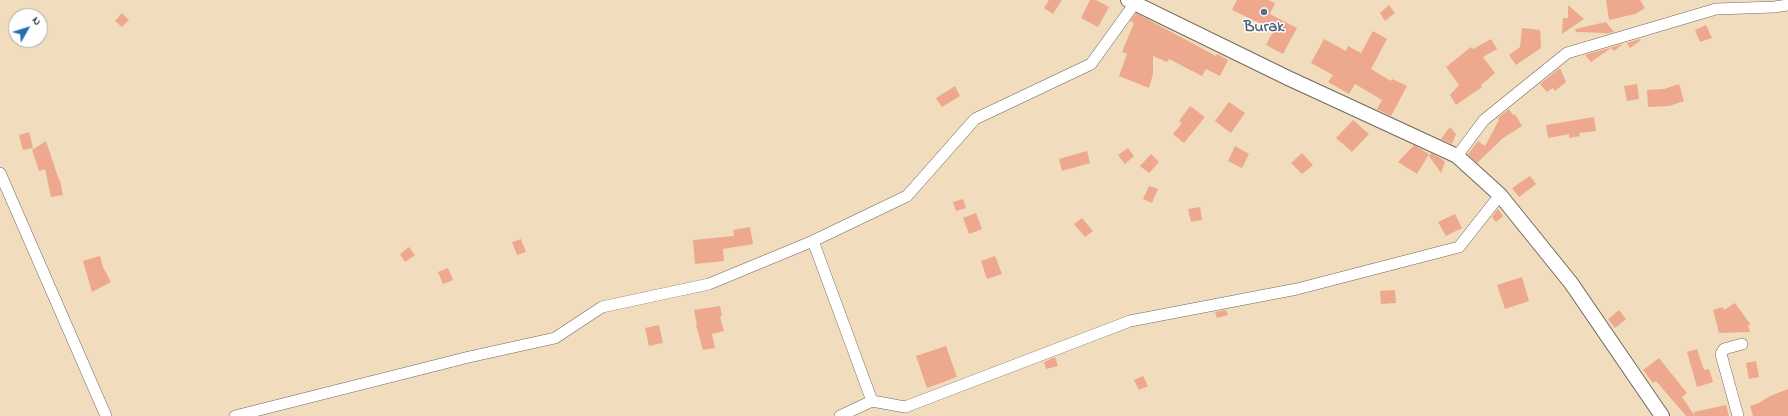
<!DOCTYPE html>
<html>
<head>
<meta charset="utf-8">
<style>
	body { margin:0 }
	#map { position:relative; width:1788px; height:416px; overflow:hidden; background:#f1ddbd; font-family:"Indie Flower",sans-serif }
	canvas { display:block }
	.north { position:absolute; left:8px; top:8px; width:40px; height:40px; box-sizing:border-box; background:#fff; border:1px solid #aaa; border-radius:50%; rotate:51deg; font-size:11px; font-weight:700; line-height:16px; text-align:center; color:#2b2b2b }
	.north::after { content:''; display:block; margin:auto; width:14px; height:18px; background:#1f6fb2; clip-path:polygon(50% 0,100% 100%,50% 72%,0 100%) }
</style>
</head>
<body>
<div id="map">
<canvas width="1788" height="416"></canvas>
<div class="north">N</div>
</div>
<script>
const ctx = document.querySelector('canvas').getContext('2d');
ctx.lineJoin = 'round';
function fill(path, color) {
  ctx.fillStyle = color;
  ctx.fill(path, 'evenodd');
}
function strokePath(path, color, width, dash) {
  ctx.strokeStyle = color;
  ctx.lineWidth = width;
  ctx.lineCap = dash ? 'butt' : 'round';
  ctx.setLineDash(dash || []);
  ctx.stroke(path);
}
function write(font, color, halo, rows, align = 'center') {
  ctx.font = font + ' "Indie Flower",sans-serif';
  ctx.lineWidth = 3;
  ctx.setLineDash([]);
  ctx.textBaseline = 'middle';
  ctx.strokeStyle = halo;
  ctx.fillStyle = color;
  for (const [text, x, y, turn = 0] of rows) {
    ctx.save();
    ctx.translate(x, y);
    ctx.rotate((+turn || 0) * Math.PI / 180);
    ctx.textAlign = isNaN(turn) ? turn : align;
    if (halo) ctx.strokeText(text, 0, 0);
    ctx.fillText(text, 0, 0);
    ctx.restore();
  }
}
fill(new Path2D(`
	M1049,0H1062L1053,14L1044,8Z
	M1090,0H1096L1109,7L1098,27L1081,18Z
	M1237,0H1268L1275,3L1270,14L1297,28L1283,54L1266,45L1274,30L1232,10Z
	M1606,0H1640L1645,8L1635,14L1609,20Z
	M1389,5L1395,13L1385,21L1380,13Z
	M1568,5L1584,19L1562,34L1563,18H1568Z
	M122,13L129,20L122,27L115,21Z
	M1136,13L1216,56L1217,54L1228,60L1220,76L1206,69L1202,76L1169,59L1167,62L1153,56V74L1149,88L1119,76L1127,54L1122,52L1134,23L1130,21Z
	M1606,22L1614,32L1605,34L1606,33L1576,32L1575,29Z
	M1706,25L1712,38L1700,42L1695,30Z
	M1522,28L1540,30L1541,48L1516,65L1509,55L1520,47Z
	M1373,31L1387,39L1371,69L1391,81L1392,79L1407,86L1391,116L1377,109L1382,100L1355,84L1349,94L1328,82L1333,75L1311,63L1324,39L1346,51L1348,46L1361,53Z
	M1491,39L1497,49L1483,57L1495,73L1481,85L1482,87L1456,105L1450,95L1459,85L1446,67L1471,47L1473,49Z
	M1640,39L1641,40L1630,48L1627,43Z
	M1623,44L1614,51L1611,48L1591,62L1585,55Z
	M1560,68L1566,82L1555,91L1553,88L1547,92L1540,84Z
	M1637,84L1639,99L1627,101L1624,86Z
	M1679,84L1684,101L1669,106L1648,107L1647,90L1664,89Z
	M955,86L960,96L942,107L936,98Z
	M1229,102L1245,113L1231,133L1215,121Z
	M1190,106L1205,117L1184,143L1173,134L1182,123L1179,121Z
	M1509,109L1513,115L1515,114L1522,126L1503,138L1477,163L1468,154L1478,141L1485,146L1499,120L1498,118Z
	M1594,117L1596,131L1579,133L1580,136L1569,138V134L1548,138L1546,125Z
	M1353,120L1369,134L1352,152L1336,138Z
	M1450,127L1456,134L1452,144L1441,139Z
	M29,132L33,148L23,150L19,135Z
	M46,141L59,180H60L63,195L51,197L45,169L39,171L32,150Z
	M1414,145L1429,154L1417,174L1398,162Z
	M1235,146L1249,154L1242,168L1228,161Z
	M1128,148L1134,156L1125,164L1118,155Z
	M1087,151L1090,163L1062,171L1059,159Z
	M1302,153L1313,165L1302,174L1291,163Z
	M1431,153L1442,159L1445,162L1441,173L1429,156Z
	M1151,154L1159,162L1149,173L1140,166Z
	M1530,176L1536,184L1519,197L1512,188Z
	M1149,186L1158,189L1152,203L1143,199Z
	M963,199L966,208L956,211L953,202Z
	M1200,207L1202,220L1191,222L1188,209Z
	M1498,209L1503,216L1496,222L1492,217Z
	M976,213L982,229L969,234L963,218Z
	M1455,214L1462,228L1446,236L1438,222Z
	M1082,218L1093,231L1085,237L1074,224Z
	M750,227L753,244L723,249L724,261L695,264L693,240L734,236L733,230Z
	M521,239L526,252L517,255L512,242Z
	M409,247L415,255L405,262L400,254Z
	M100,256L103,267L111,282L92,292L83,261Z
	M995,256L1002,274L987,279L981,261Z
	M448,268L453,280L443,284L438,272Z
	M1522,277L1529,301L1505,309L1497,285Z
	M1395,290L1396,303L1381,304L1380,291Z
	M1735,303L1750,324L1748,326L1750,332L1719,333L1713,310L1723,307L1724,310Z
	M720,306L722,316L720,317L724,331L712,334L715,348L703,350L696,325H697L694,310Z
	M1226,310L1228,315L1217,318L1215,312Z
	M1619,310L1626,319L1615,328L1608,319Z
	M659,325L663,343L649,346L645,328Z
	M946,346L957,377L927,388L916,356Z
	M1697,349L1704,370L1709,369L1713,382L1697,387L1687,352Z
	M1055,357L1058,366L1046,369L1044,362Z
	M1659,358L1687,393L1682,397L1695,416H1686L1656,381L1653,383L1643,370Z
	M1756,361L1759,377L1749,379L1746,363Z
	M1143,376L1148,386L1139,390L1134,380Z
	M1788,389V416H1753L1750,406L1759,403L1770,396Z
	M1726,405L1729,416H1695L1694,412Z`), '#eda88d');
const minor = new Path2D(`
	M1457,156L1484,120L1567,53L1716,9L1774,7L1788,5
	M0,173L106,416
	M813,241L872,401L840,416
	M872,401L905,407L1130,321L1297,289L1459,247L1500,195
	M235,416L469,357L555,338L602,307L709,284L813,241L907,196L975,119L1091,64L1135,3
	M1738,416L1721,354L1724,349L1742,344`);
const tertiary = new Path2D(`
	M1128,0L1288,78L1457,156L1500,195L1571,283L1662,416`);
strokePath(minor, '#70695e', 12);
strokePath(tertiary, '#70695e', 16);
strokePath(minor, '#fff', 11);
strokePath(tertiary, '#fff', 14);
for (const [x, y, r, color] of [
	[1264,12,4,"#5c6f8a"]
]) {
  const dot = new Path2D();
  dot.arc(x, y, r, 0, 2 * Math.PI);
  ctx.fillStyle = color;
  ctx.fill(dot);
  strokePath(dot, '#fff', 1.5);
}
write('bold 16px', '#4e5e75', '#fff', [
	["Burak",1264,28]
]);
</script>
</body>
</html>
